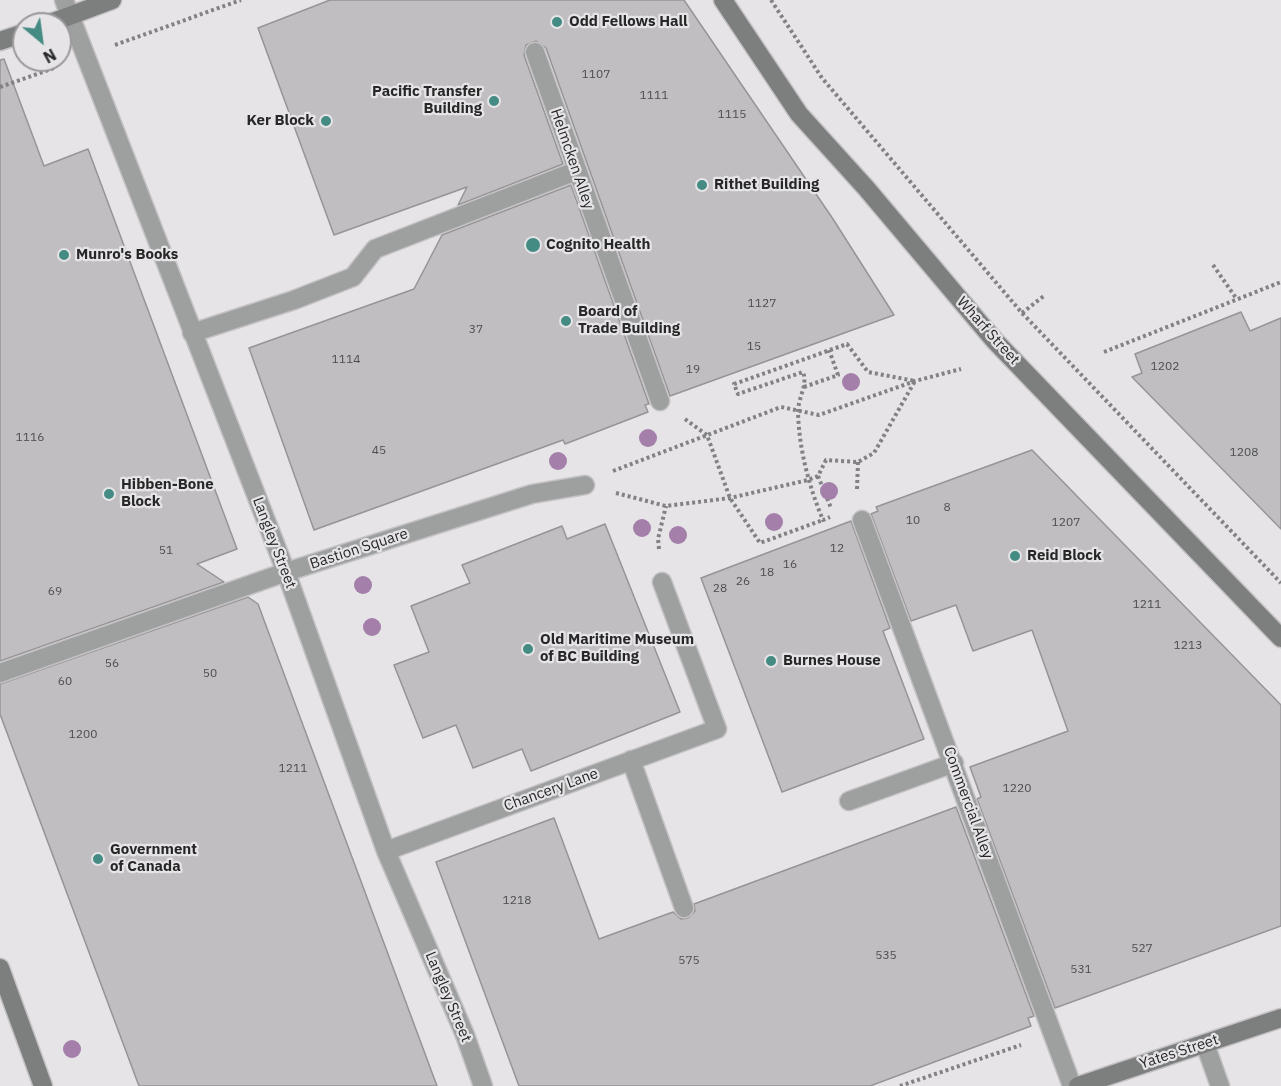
<!DOCTYPE html>
<html>
<head>
<meta charset="utf-8">
<style>
	body { margin:0 }
	#map { position:relative; width:1281px; height:1086px; overflow:hidden; background:#e6e4e7; font-family:"IBM Plex Sans",sans-serif }
	canvas { display:block }
	.north { position:absolute; left:12px; top:12px; width:60px; height:60px; box-sizing:border-box; background:#e6e4e7; border:2px solid #9a989b; border-radius:50%; rotate:151deg; font-size:16px; font-weight:700; line-height:24px; text-align:center; color:#272728 }
	.north::after { content:''; display:block; margin:auto; width:21px; height:27px; background:#448b84; clip-path:polygon(50% 0,100% 100%,50% 72%,0 100%) }
</style>
</head>
<body>
<div id="map">
<canvas width="1281" height="1086"></canvas>
<div class="north">N</div>
</div>
<script>
const ctx = document.querySelector('canvas').getContext('2d');
ctx.lineJoin = 'round';
function fill(path, color) {
  ctx.fillStyle = color;
  ctx.fill(path, 'evenodd');
}
function strokePath(path, color, width, dash) {
  ctx.strokeStyle = color;
  ctx.lineWidth = width;
  ctx.lineCap = dash ? 'butt' : 'round';
  ctx.setLineDash(dash || []);
  ctx.stroke(path);
}
function write(font, color, halo, rows, align = 'center') {
  ctx.font = font + ' "IBM Plex Sans",sans-serif';
  ctx.lineWidth = 4.5;
  ctx.setLineDash([]);
  ctx.textBaseline = 'middle';
  ctx.strokeStyle = halo;
  ctx.fillStyle = color;
  for (const [text, x, y, turn = 0] of rows) {
    ctx.save();
    ctx.translate(x, y);
    ctx.rotate((+turn || 0) * Math.PI / 180);
    ctx.textAlign = isNaN(turn) ? turn : align;
    if (halo) ctx.strokeText(text, 0, 0);
    ctx.fillText(text, 0, 0);
    ctx.restore();
  }
}
const building = new Path2D(`
	M330,0H684L833,219L894,315L670,396L546,48L536,41L526,45L524,55L563,164L458,205L467,187L334,235L258,28Z
	M4,59L44,166L88,149L237,549L197,564L224,582L0,661V60Z
	M571,185L649,404L645,405L648,412L565,444L563,440L314,530L249,348L414,289L442,235Z
	M1241,312L1250,331L1281,318V529L1132,377L1142,373L1135,354Z
	M1032,450L1281,705V926L1055,1008L977,799L981,797L970,767L1068,731L1032,630L973,651L956,605L911,621L871,514L878,511L876,507Z
	M851,521L890,628L883,631L924,739L782,792L701,578Z
	M605,524L680,712L531,771L522,749L473,768L456,725L423,738L394,665L429,652L411,606L470,583L462,565L562,526L567,539Z
	M248,597L258,604L437,1086H139L0,714V684Z
	M956,807L1034,1016L1028,1018L1031,1026L870,1086H519L436,862L554,818L599,939L673,912L681,919L688,918L695,911L694,904Z`);
fill(building, '#c0bec1');
strokePath(building, '#969496', 1.5);
const lane = new Path2D(`
	M535,52L660,401
	M192,333L294,300L353,277L375,249L576,171
	M862,520L1072,1086
	M849,801L954,763
	M1205,1044L1220,1086`);
const street = new Path2D(`
	M64,0L286,572L386,851L465,1035L483,1086
	M0,673L286,572L532,494L585,485
	M631,760L684,908
	M386,851L717,729L662,582`);
const secondary = new Path2D(`
	M723,0L799,114L866,188L994,340L1281,638
	M48,24L112,0
	M0,41L24,33
	M0,968L43,1086
	M1078,1086L1281,1018`);
strokePath(lane, '#c4c2c5', 21);
strokePath(street, '#c4c2c5', 21);
strokePath(secondary, '#c4c2c5', 21);
strokePath(new Path2D(`
	M771,0L822,78L1022,313L1281,583
	M115,45L241,0
	M0,87L54,68
	M1213,265L1236,298
	M1022,313L1045,295
	M1104,352L1281,282
	M804,387L838,375L829,350
	M685,419L707,435L730,498L760,543L823,520
	M613,471L781,407L819,415L915,381L961,369
	M818,476L831,508
	M857,489L858,462
	M616,493L666,506L730,498L808,480L818,476L826,460L858,462L874,453L915,381L868,372L847,344L734,384L738,394L803,372C808,385 798,398 798,412C799,449 809,487 823,520L830,517
	M659,549L658,539L666,506
	M900,1086L1021,1045`), '#828183', 4, [3, 3]);
strokePath(lane, '#9ea0a0', 18);
strokePath(street, '#9ea0a0', 18);
strokePath(secondary, '#7c7f7e', 18);
ctx.fillStyle = '#a37faa';
for (const [x, y] of [
	[851,382],
	[648,438],
	[558,461],
	[829,491],
	[774,522],
	[642,528],
	[678,535],
	[363,585],
	[372,627],
	[72,1049]
]) {
  ctx.beginPath();
  ctx.arc(x, y, 9, 0, 2 * Math.PI);
  ctx.fill();
}
for (const [x, y, r, color] of [
	[557,22,6,"#448b84"],
	[494,101,6,"#448b84"],
	[326,121,6,"#448b84"],
	[702,185,6,"#448b84"],
	[533,245,8,"#448b84"],
	[64,255,6,"#448b84"],
	[566,321,6,"#448b84"],
	[109,494,6,"#448b84"],
	[1015,556,6,"#448b84"],
	[528,649,6,"#448b84"],
	[771,661,6,"#448b84"],
	[98,859,6,"#448b84"]
]) {
  const dot = new Path2D();
  dot.arc(x, y, r, 0, 2 * Math.PI);
  ctx.fillStyle = color;
  ctx.fill(dot);
  strokePath(dot, '#e6e4e7', 2);
}
write('12px', '#4d4d4e', null, [
	["1107",596,75],
	["1111",654,96],
	["1115",732,115],
	["1127",762,304],
	["37",476,330],
	["15",754,347],
	["1114",346,360],
	["1202",1165,367],
	["19",693,370],
	["1116",30,438],
	["45",379,451],
	["1208",1244,453],
	["8",947,508],
	["10",913,521],
	["1207",1066,523],
	["12",837,549],
	["51",166,551],
	["16",790,565],
	["18",767,573],
	["26",743,582],
	["28",720,589],
	["69",55,592],
	["1211",1147,605],
	["1213",1188,646],
	["56",112,664],
	["50",210,674],
	["60",65,682],
	["1200",83,735],
	["1211",293,769],
	["1220",1017,789],
	["1218",517,901],
	["527",1142,949],
	["535",886,956],
	["575",689,961],
	["531",1081,970]
]);
write('bold 15px', '#272728', '#e6e4e7', [
	["Odd Fellows Hall",569,22],
	["Pacific Transfer",482,92,"right"],
	["Building",482,109,"right"],
	["Ker Block",314,121,"right"],
	["Rithet Building",714,185],
	["Cognito Health",546,245],
	["Munro's Books",76,255],
	["Board of",578,312],
	["Trade Building",578,329],
	["Hibben-Bone",121,485],
	["Block",121,502],
	["Reid Block",1027,556],
	["Old Maritime Museum",540,640],
	["of BC Building",540,657],
	["Burnes House",783,661],
	["Government",110,850],
	["of Canada",110,867]
], 'left');
write('15px', '#272728', '#e6e4e7', [
	["Helmcken Alley",572,159,71],
	["Wharf Street",988,331,48],
	["Langley Street",274,543,69],
	["Bastion Square",359,549,-18],
	["Chancery Lane",551,790,-20],
	["Commercial Alley",968,803,70],
	["Langley Street",448,997,67],
	["Yates Street",1179,1052,-18]
]);
</script>
</body>
</html>
